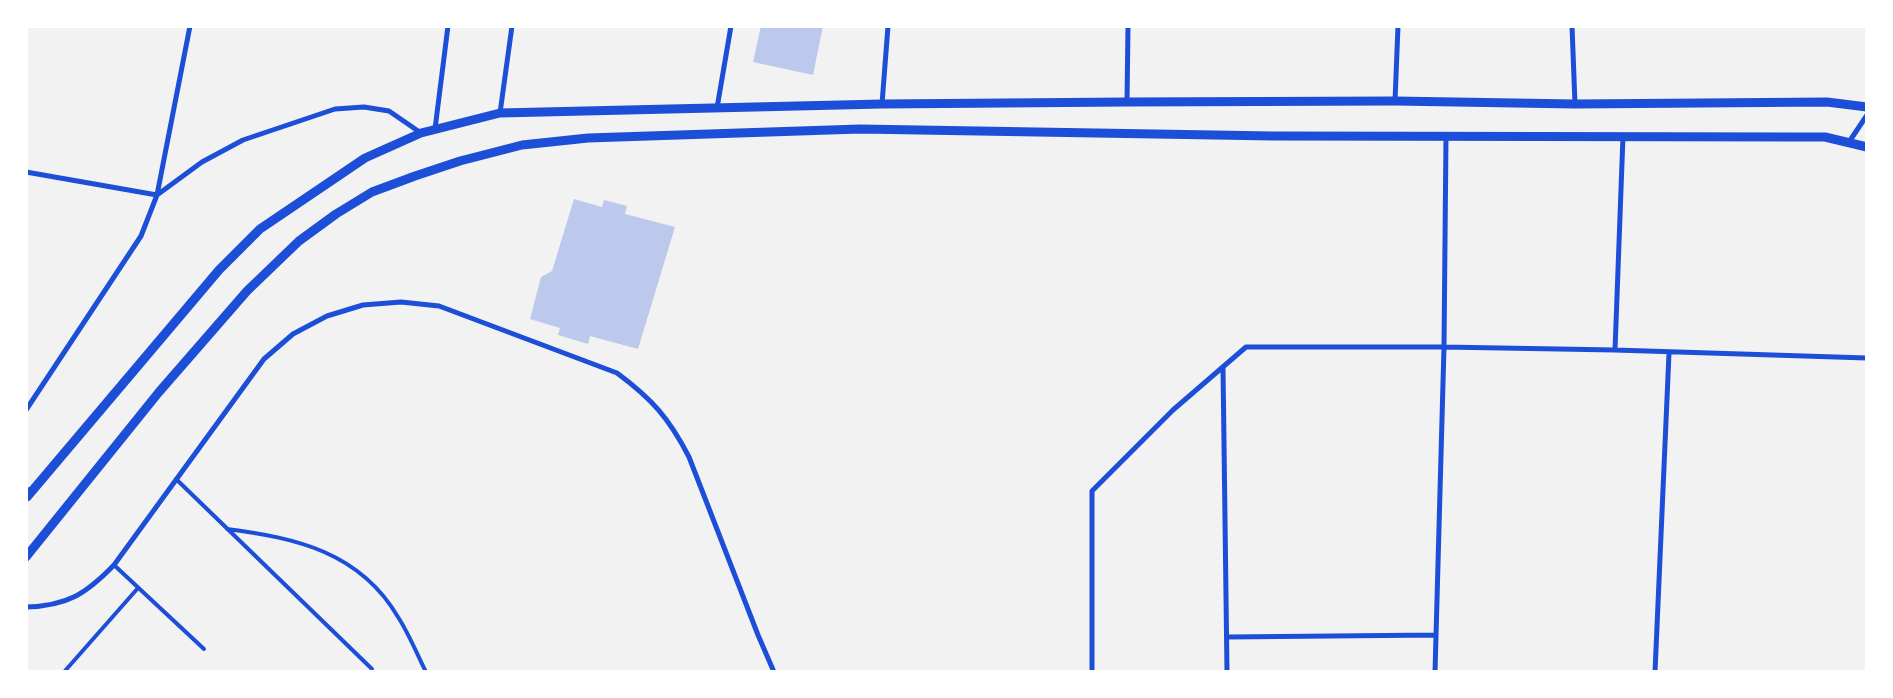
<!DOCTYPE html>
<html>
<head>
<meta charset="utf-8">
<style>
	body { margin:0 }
	#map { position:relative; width:1893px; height:698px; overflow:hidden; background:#f2f2f2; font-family:Raleway,sans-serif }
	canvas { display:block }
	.frame { position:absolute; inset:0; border:28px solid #fff; pointer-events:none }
</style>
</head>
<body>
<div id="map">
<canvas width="1893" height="698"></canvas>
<div class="frame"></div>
</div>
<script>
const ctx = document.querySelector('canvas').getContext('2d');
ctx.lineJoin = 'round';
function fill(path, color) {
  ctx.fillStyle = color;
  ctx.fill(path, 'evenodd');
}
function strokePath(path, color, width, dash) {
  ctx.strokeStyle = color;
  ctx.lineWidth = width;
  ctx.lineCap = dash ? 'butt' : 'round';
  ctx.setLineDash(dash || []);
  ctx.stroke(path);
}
fill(new Path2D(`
	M761,26H823L813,75L753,62Z
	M574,199L602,207L604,200L627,206L625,214L675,227L638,349L590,336L588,344L558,335L560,328L530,319L541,277L552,271Z`), '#bdc9ec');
strokePath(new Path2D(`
	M176,479L372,669
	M227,529C296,538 360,552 398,617C409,634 417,654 426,672
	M114,565L204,649
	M64,672L138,588`), '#1d4ed8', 4);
strokePath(new Path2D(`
	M1572,26L1575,104
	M1395,101L1398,26
	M1127,102L1128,26
	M882,104L888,26
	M717,108L731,26
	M500,113L512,26
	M435,129L448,26
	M1849,142L1867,115
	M26,172L157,195L202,162L243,140L335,109L364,107L389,111L421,133
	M1615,350L1623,136
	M1223,367L1227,672
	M26,410L141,236L157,195L190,26
	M26,607C67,606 86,594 114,565L264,359L293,334L327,316L363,305L401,302L439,306L617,373C652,399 669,418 689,457L758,635L774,672
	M1228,637L1436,635
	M1092,672V491L1173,410L1246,347H1444L1615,350L1867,358
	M1435,672L1444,347L1446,136
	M1655,672L1669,353`), '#1d4ed8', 5);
strokePath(new Path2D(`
	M27,497L219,270L260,229L365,158L421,133L500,113L882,104L1127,102L1395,101L1575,104L1827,102L1867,107
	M26,557L159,392L247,291L299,241L336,214L372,192L415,176L460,161L522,145L588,138L860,129L1273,136L1798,137H1825L1867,147`), '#1d4ed8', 9);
strokePath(new Path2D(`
	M26,494L30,492`), '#1d4ed8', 10);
</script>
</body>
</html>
